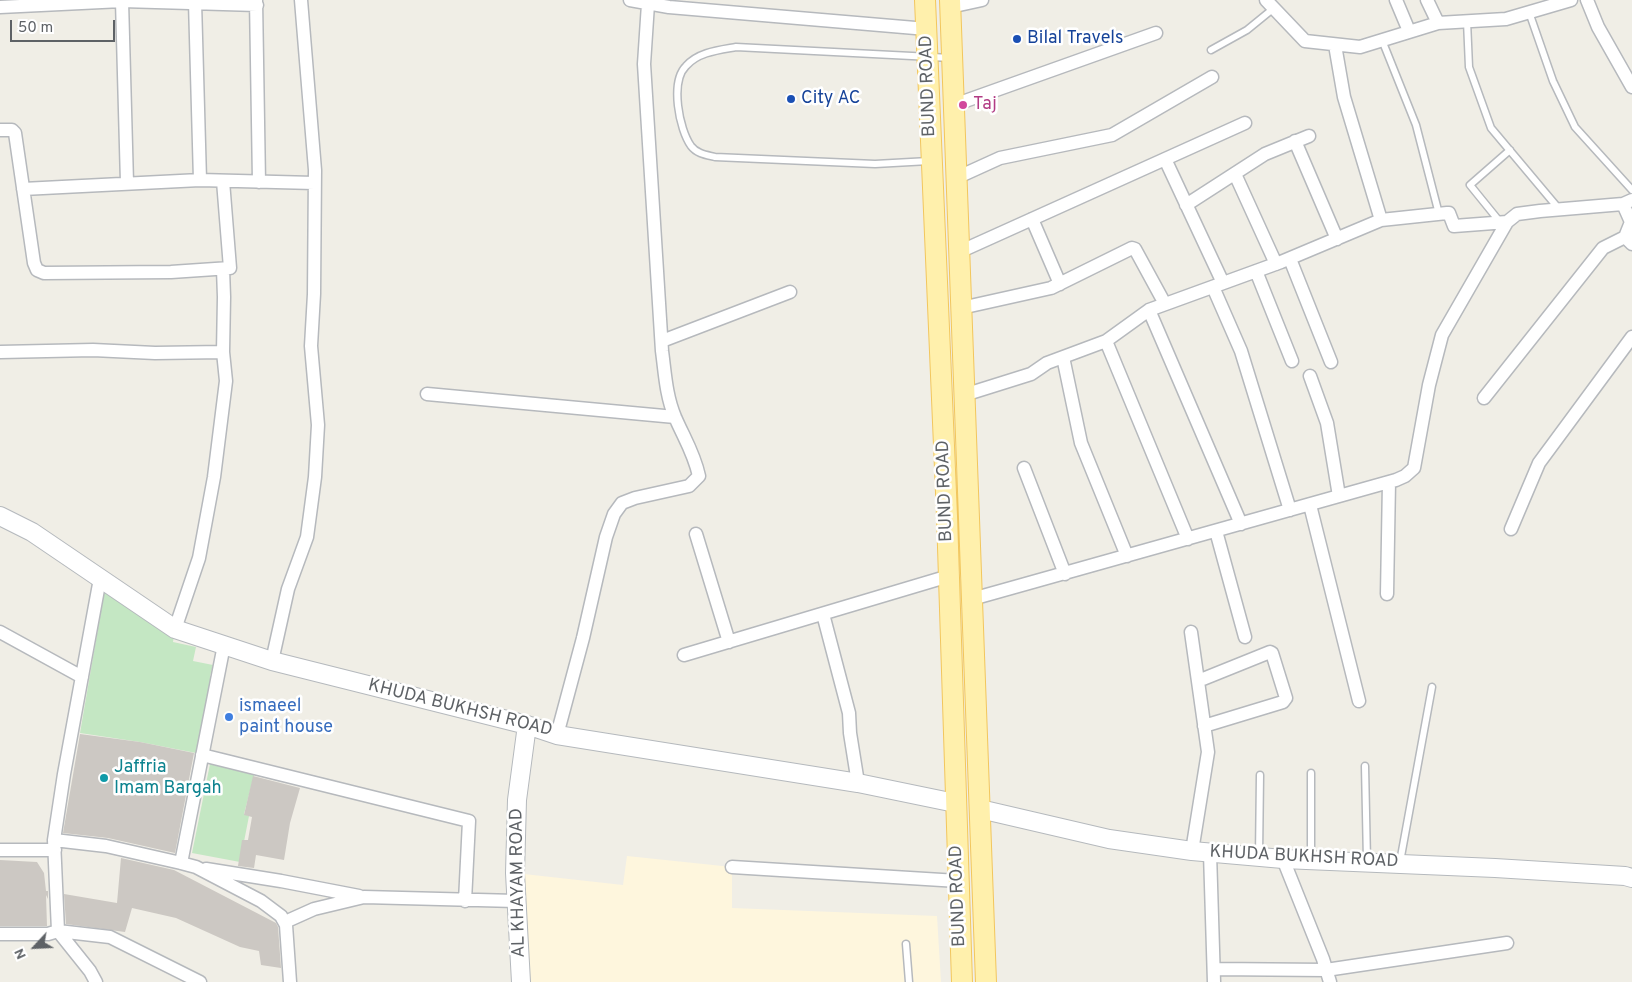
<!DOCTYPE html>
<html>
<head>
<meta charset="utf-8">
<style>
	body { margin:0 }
	#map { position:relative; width:1632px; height:982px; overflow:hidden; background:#f0eee6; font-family:Overpass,sans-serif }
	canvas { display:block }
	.north { position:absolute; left:10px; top:922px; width:50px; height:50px; -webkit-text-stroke:4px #fff; paint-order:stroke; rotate:245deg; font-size:14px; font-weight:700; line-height:20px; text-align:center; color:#5e6266 }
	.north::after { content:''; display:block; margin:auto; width:18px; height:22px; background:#5e6266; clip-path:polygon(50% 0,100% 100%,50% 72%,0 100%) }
	.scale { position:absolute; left:10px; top:20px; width:105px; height:22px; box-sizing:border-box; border:2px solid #5e6266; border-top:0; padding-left:6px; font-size:15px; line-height:18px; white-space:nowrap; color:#5e6266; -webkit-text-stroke:4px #fff; paint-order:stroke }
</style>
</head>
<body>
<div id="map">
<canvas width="1632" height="982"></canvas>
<div class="north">N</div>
<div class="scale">50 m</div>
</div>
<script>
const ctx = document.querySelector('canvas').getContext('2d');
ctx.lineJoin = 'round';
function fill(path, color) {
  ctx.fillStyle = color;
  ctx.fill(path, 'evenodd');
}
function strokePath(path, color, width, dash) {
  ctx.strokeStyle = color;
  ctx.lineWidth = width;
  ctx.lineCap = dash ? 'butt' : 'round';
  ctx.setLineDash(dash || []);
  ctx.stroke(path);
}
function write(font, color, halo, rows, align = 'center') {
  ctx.font = font + ' Overpass,sans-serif';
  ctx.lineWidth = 5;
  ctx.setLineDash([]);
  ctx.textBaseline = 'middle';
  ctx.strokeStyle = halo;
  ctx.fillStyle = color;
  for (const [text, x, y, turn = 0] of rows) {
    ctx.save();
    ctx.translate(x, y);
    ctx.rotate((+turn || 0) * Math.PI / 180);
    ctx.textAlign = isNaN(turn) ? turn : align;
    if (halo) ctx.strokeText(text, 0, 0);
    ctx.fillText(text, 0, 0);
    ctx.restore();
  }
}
fill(new Path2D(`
	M627,856L732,867V908L937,916L941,982H522L515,873L623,885Z`), '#fef6dd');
fill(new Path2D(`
	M106,582L175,629L173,642L196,647L193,661L213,665L210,676L216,677L201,754L140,742L80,733Z
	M210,764L254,775L244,814L249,816L240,862L192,853Z`), '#c4e7c3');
fill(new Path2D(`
	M80,734L140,742L194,753L175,853L108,838L63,833Z
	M253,776L300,788L290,823L284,860L256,855L254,868L238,866L242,840H248L252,817L244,815Z
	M121,858L174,870L276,923L278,927L281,968L261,965L259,951L240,947L176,918L132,908L125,932L66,924L64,894L117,903Z
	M0,860L37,862L44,873L46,891H48V899L46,895L47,926H0Z`), '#ccc8c3');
const lane = new Path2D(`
	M1529,12L1553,81L1575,127L1632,190
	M1467,21L1469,67L1491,128L1559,209
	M1382,40L1416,125L1439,214
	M1211,50L1247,30L1274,8
	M929,161L875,164L715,157C707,155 697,154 691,146C679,129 670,82 686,66C698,52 719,50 736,47L951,58
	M1500,222L1470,185L1510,150
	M1365,766L1367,861
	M1259,856L1260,775
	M1311,859V773
	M1400,862L1432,687
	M906,944L909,982`);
const street = new Path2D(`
	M256,0L259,182
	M630,0L669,7L927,29
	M1266,0L1305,41L1360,47L1438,23L1506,19L1571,0
	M1396,0L1409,31
	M1427,0L1438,23
	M1587,0L1598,27L1632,87
	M122,1L127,183
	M195,2L200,180
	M0,7L122,1L257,5
	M950,7L982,0
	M1335,45L1344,97L1381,220
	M954,105L1156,33
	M0,130H12L15,133L34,263L37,270L44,273L171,272L230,268L223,181
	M1295,141L1337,239
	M1165,159L1223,283
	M1235,174L1276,264
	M956,178L1000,158L1112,135L1212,77
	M23,189L200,180L314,183
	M1623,204L1631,222L1625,237L1632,244
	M1186,205L1265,154L1309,136
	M1032,219L1060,284
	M959,252L1245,123
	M1290,259L1331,362
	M1256,271L1292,361
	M1213,287L1241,351L1290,510
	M961,308L1051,288L1132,248L1135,249L1165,304
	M1149,310L1241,524
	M662,341L790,292
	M1106,341L1188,539
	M0,352L93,350L155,353L223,352
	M1063,357L1081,443L1127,556
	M1310,376L1327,423L1339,496
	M427,394L675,417
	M964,395L1031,374L1047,363L1106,341L1149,310L1281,262L1381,220L1447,213H1449L1454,226L1507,222
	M1484,398L1603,248L1625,237
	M1024,468L1065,574
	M1310,505L1359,701
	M1511,529L1539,463L1632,337
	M1216,531L1245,637
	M696,534L729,642
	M1387,594L1389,482
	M972,599L1396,480L1405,476L1414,468L1429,385L1442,335L1507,222L1517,214L1540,211L1623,204L1632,200
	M823,614L849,713L850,733L858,783
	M175,629L199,558L214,477L226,381L223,352L224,297L223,269
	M0,632L82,677
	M1191,632L1208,752L1192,851
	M684,655L949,576
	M272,661L288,589L307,537L315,477L318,425L311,346L314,294L315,170L301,0
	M1198,681L1270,652L1272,653L1286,698L1283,702L1204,726
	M557,735L583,638L606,537L614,514L622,503L635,498L689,486L699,476C694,453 684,438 675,417C666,396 665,373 662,351L644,64L648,4
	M202,755L469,821L465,901
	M54,840L106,846L181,863L196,867L261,901L281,916L286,925L290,982
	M0,850H55
	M1210,853L1214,982
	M1283,859L1323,959L1330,982
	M181,863L224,645
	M732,867L958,881
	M206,869L281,881L359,896
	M285,922L314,909L364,897L516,901
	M0,934H48L58,931L110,937L200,982
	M1214,969L1326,970L1507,943
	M96,982L90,971L58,931L54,840L64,774L99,584`);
const secondary = new Path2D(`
	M0,516L32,532L175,629L272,661L527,725L557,735L858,783L955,803
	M980,809L1109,839L1192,851L1283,859L1495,868L1625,876L1632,878
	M521,982L515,873L517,800L527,725`);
const primary = new Path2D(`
	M925,0L947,516L962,982
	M950,0L986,982`);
strokePath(lane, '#b6b9bd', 9);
strokePath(street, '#b6b9bd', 15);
strokePath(secondary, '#b5b9bd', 20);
strokePath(primary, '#f2c65d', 22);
strokePath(lane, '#fff', 6);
strokePath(street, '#fff', 12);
strokePath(secondary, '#fff', 18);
strokePath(primary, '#fff0ac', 20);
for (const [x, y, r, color] of [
	[1017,39,5,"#1a4fb4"],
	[791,99,5,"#1a4fb4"],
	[963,105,5,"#d1479c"],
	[229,717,5,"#3f7fe0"],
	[104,778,5,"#0f9aa8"]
]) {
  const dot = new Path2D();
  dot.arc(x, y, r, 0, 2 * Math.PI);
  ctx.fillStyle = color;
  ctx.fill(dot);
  strokePath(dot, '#fff', 2);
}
write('18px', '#164399', '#fff', [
	["Bilal Travels",1027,39],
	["City AC",801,99]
], 'left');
write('18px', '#5e6266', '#fff', [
	["BUND ROAD",929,86,-92],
	["BUND ROAD",946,491,-92],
	["KHUDA BUKHSH ROAD",460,709,14],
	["KHUDA BUKHSH ROAD",1304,858,3],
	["AL KHAYAM ROAD",519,883,-91],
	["BUND ROAD",959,896,-92]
]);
write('18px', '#b23c85', '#fff', [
	["Taj",973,105]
], 'left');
write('18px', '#366cbe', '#fff', [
	["ismaeel",239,707],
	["paint house",239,728]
], 'left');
write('18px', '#0d838f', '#fff', [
	["Jaffria",114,768],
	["Imam Bargah",114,789]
], 'left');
</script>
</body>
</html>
